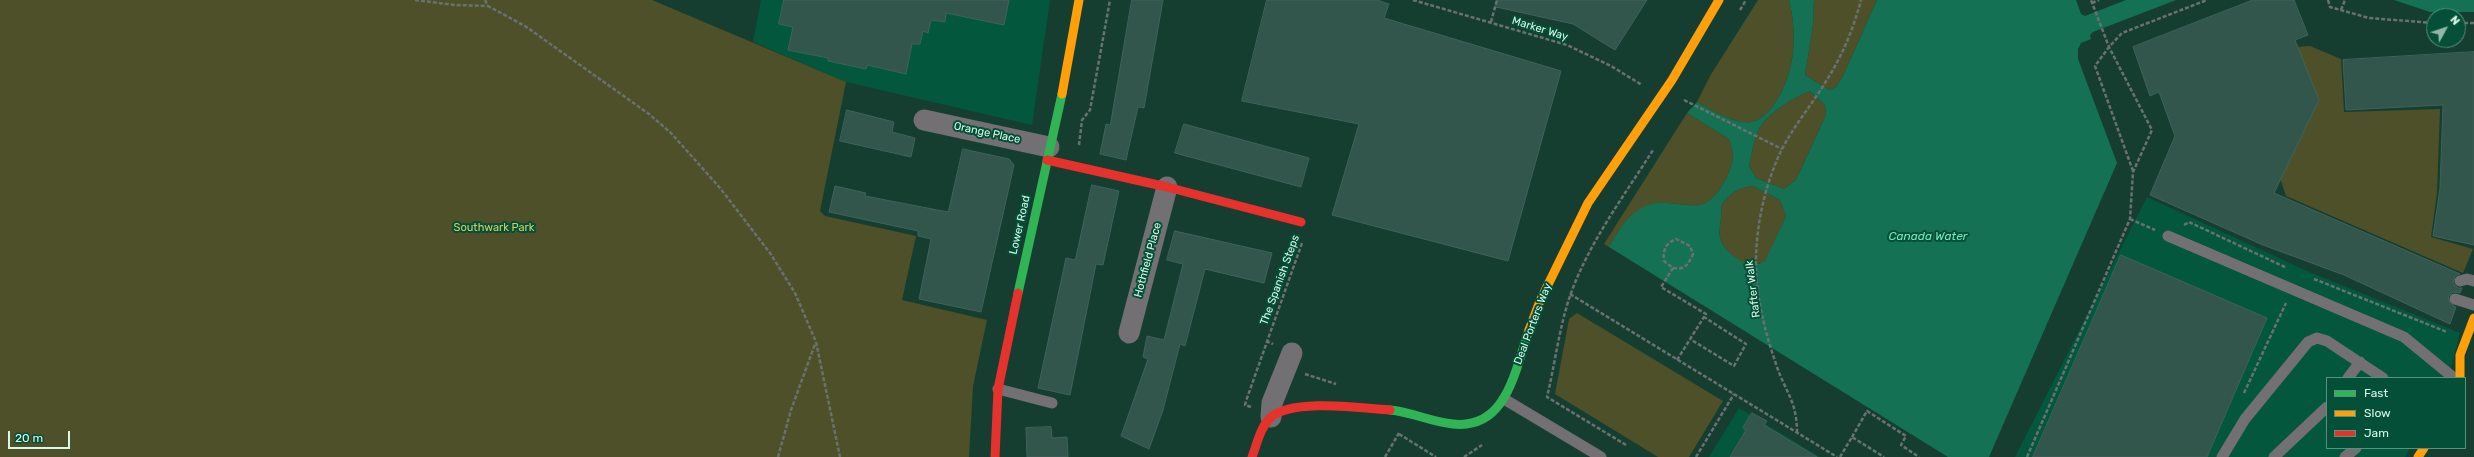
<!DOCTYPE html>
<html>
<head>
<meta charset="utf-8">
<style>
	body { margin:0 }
	#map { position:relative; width:2474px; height:457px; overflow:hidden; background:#153e31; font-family:Rubik,sans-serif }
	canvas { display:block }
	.legend { position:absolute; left:2326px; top:377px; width:140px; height:72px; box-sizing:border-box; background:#044f37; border:1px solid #59937e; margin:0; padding:5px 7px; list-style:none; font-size:12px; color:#d8f8e8 }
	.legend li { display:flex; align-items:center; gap:8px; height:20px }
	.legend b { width:20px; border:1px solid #59937e }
	.north { position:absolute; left:2426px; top:8px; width:40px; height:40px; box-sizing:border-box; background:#044f37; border:1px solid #59937e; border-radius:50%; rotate:50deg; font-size:11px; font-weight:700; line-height:16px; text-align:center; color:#d8f8e8 }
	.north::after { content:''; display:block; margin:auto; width:14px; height:18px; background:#94b7a8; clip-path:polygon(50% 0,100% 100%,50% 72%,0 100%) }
	.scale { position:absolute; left:8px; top:431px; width:62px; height:18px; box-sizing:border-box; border:2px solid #d8f8e8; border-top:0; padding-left:5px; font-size:12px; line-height:14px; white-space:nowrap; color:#d8f8e8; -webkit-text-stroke:3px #044f37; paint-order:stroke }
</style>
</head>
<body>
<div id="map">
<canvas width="2474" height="457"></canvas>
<ul class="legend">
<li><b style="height:5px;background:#30b455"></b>Fast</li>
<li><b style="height:5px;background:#ff9f0a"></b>Slow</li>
<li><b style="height:5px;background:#e5322d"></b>Jam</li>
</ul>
<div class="north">N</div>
<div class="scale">20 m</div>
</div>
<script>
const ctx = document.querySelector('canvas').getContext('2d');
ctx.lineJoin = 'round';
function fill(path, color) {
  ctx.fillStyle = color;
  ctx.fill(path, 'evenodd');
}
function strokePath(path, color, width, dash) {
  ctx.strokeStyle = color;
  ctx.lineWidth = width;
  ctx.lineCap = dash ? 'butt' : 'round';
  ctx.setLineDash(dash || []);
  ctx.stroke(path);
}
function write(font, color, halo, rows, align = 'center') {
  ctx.font = font + ' Rubik,sans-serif';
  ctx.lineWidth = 4;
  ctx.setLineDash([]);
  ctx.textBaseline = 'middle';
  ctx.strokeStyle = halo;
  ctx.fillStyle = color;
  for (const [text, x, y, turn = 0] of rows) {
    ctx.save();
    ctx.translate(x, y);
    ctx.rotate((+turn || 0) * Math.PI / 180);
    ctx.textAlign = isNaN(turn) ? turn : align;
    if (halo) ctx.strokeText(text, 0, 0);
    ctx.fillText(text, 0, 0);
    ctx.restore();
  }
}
fill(new Path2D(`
	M761,0H1050L1032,125L846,82L753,42Z
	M2147,197L2307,271L2460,333L2448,378H2327V448H2410L2405,457H2015Z
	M1739,408L1820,457H1709Z`), '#03573d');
fill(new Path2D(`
	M0,0H652L846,82L820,211L825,216L916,236L902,300L987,320L973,386L969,457H0Z
	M1758,0H1789C1798,35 1795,76 1773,106C1769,112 1759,121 1751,122C1733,124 1712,110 1697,102L1710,76Z
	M1814,0H1877L1843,76L1836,87L1829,90L1805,75L1813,25Z
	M2310,46L2341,59L2344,112L2440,109L2437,193L2431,237L2473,249L2463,273L2286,196L2278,172L2282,48Z
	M1810,91L1825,105L1826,115L1796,180L1784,189L1756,178L1749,166C1752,154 1754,137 1760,127C1771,111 1793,98 1810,91Z
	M1687,113L1729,139C1731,145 1733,152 1733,157C1732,172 1716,203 1699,205C1682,207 1662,198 1645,207C1628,215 1618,231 1609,247L1604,244Z
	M1753,186L1780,200L1786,216L1765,262C1761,263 1757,264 1753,265C1741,266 1723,249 1720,238C1718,227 1723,217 1721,206C1730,193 1737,188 1753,186Z
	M1577,313L1723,401L1689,457H1658L1555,394L1569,319Z`), '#4d5028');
fill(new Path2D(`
	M1789,0H1814L1813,25L1805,75L1829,90L1836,87L1843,76L1877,0H2076L2081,14L2085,16L2126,0H2176L2093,32L2090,35L2091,39L2081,43L2078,49V59L2117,163L1989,457H1948L1609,247C1618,231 1629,212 1648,205C1665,199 1682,207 1699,205C1716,203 1732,172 1733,157C1733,152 1731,145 1729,139L1687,113L1697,102C1712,110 1733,124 1751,122C1759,121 1769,112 1773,106C1795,76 1798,35 1789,0ZM1810,91L1825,105L1826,115L1796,180L1784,189L1756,178L1749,166C1752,154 1754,137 1760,127C1771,111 1793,98 1810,91ZM1753,186L1780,200L1786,216L1765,261C1761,263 1755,266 1750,264C1739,262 1723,250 1720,238C1718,227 1723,217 1721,206C1730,193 1737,188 1753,186Z
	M2394,0H2474V12H2430Z`), '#157153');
const building = new Path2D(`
	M784,0H1009L1004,25L946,13L945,22L931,20L928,33L923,31L920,44H912L906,74L867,65L866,69L828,61V58L788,50L793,27L779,24Z
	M1132,0H1163L1144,108L1138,107L1126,160L1100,154L1106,124L1110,125Z
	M1267,0H1377L1389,4L1384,18L1561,71L1508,261L1332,215L1359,124L1242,101Z
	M1497,0H1647L1615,50L1573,24L1496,7Z
	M2253,0H2294L2308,35L2295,40L2319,100L2274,193L2460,274L2455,276L2453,283L2458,288H2462L2460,293L2453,292L2448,297L2450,303L2456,307L2450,324L2344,275L2263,245L2150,195L2175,136L2159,92L2150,96L2133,47Z
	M2474,52V245L2433,236L2440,188L2443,105L2346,110L2343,60Z
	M847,110L894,122L892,132L915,138L911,157L840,141Z
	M1184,124L1309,158L1301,187L1175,153Z
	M963,149L1009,159L1014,165L981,312L919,299L931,239L918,236V231L829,212L835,186L866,193L865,196L948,212Z
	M1092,185L1119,191L1103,265L1096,264L1070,395L1038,388L1066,258L1075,260Z
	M1175,231L1272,253L1264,283L1205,269L1185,346L1180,344L1163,410L1149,449L1121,436L1148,359L1143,357L1147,336L1164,340L1183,264L1167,260Z
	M2121,255L2267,318L2207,457H2033Z
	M1752,413L1767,421L1764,425L1817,457H1730L1746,430L1743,428Z
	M1051,427L1052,438L1067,437L1068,457H1027L1026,428Z`);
fill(building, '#32554c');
strokePath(building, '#40625a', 1);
strokePath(new Path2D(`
	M415,0L455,5L488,6
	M485,0L488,6L525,26L649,114L671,133L720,188L770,253L795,293L816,342L840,457
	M1413,0L1567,45L1611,66L1642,85
	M2328,0L2330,7L2369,18L2434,23
	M2092,3L2099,0
	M1740,10L1746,0
	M2341,10L2345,0
	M1491,22L1497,0
	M2458,23H2474
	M1684,100L1782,149
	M1079,145L1082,120L1090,110L1110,0
	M2133,171L2095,66L2109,47L2122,33L2207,0
	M2130,219L2155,230
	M2184,225L2189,222L2287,268
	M1673,268C1685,270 1688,265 1693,254L1690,246L1676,239C1665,244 1663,250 1664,261L1673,268L1661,287L1706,314L1704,317L1746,344L1734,366L1690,339
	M2314,279L2447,332
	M1570,294L1837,457
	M1266,341L1273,344
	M1677,360L1704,317
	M1305,374L1336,384
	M2244,393L2286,303
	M1251,407L1245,405L1246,401L1302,243
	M1797,433C1797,400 1785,392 1776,364C1766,335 1757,301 1756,270C1755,229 1764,186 1782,149C1795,124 1814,102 1828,78C1843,54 1854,27 1861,0
	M1399,434L1436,457
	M1852,437L1867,411L1906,436L1901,445L1919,457
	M1626,445L1547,397C1555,364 1559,328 1570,296C1588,244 1624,196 1653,150
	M778,457L791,410L815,344
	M1385,457L1399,433
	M1464,457L1482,445
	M1696,457L1734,394
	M1840,457L1852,437L1884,457
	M2027,457L2130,219L2133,172L2152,130L2109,47L2091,0`), '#6a7271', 2.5, [4, 2]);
strokePath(new Path2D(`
	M2168,236L2404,337L2454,378
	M2460,281L2467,279L2474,281
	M2455,299L2474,305
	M2348,378L2360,362
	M998,389L1052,403
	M1504,399L1601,457
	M2222,457L2245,419L2308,342L2317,338L2327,341L2383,378
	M2274,457L2327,407
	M2345,457L2356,448`), '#727072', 11);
strokePath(new Path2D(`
	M924,120L1049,147
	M1129,333L1167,187
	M1271,417L1272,403L1292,353`), '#727072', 21);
strokePath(new Path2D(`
	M1018,293L1062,94
	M1390,410C1412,412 1431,422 1453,424C1507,430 1515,370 1529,330`), '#30b455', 9);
strokePath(new Path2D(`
	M1062,94L1079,0
	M1529,330L1540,301L1588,203L1672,80L1719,0
	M2460,378V355L2474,318
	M2418,457L2424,448`), '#ff9f0a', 9);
strokePath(new Path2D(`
	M1047,160L1167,187L1301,222
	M995,457L998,389L1018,293
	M1252,457C1257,444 1260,428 1270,418C1292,398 1361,408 1390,410`), '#e5322d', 9);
write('11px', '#d8f8e8', '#044f37', [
	["Marker Way",1540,29,17],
	["Orange Place",987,133,12],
	["Lower Road",1020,225,-77],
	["Hothfield Place",1148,260,-75],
	["The Spanish Steps",1280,280,-70],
	["Rafter Walk",1753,289,-97],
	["Deal Porters Way",1533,324,-69]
]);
write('11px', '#d6cd61', '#044f37', [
	["Southwark Park",494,228]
]);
write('italic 12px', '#73ebba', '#044f37', [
	["Canada Water",1928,237]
]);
</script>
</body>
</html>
